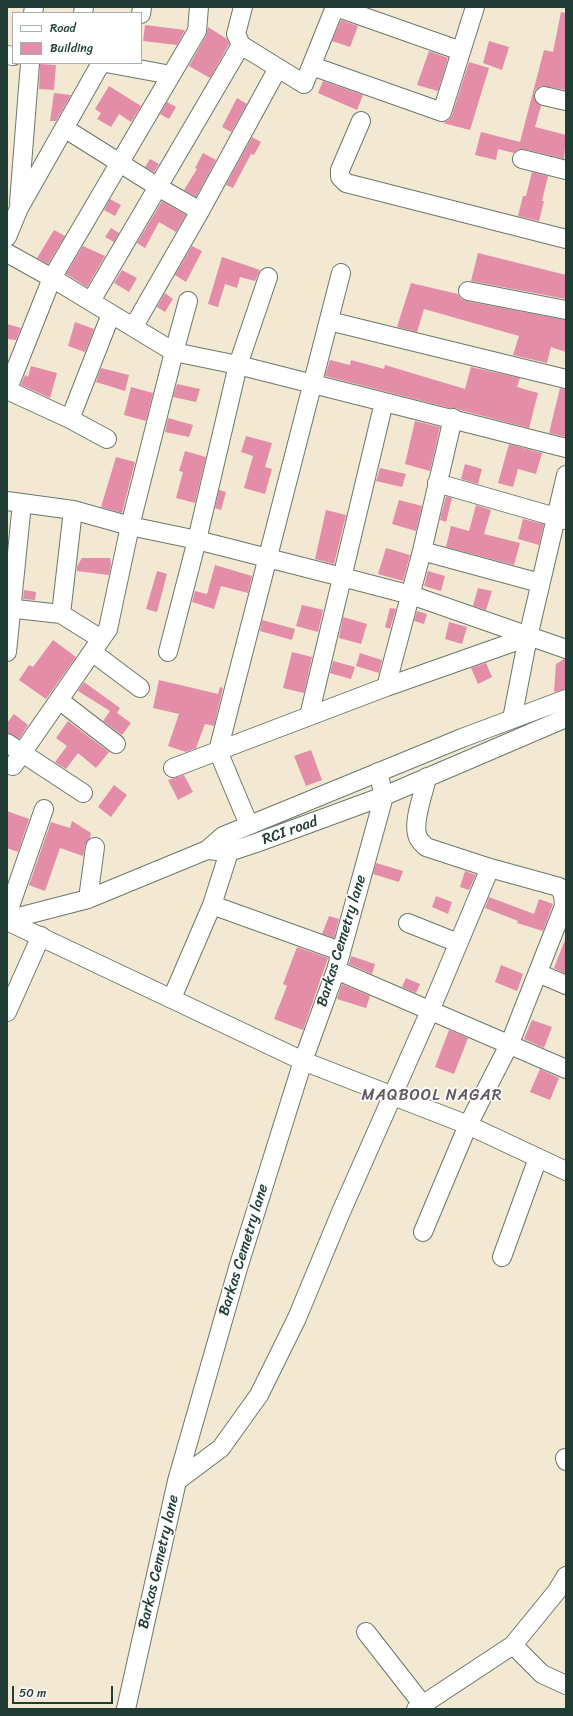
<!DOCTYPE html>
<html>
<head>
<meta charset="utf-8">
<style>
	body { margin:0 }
	#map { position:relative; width:573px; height:1716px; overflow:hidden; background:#f3e8d2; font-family:Sriracha,sans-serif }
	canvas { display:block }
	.frame { position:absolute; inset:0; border:8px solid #1f3d34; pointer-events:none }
	.legend { position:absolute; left:12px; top:12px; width:130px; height:52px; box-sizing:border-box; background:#fff; border:1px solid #a5b1ae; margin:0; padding:5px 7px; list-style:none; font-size:12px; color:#1f3d34 }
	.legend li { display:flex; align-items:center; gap:8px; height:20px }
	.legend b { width:20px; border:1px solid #a5b1ae }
	.scale { position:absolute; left:12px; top:1686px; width:101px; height:18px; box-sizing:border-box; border:2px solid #1f3d34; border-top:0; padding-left:5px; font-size:12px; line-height:14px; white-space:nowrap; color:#1f3d34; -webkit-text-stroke:3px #fff; paint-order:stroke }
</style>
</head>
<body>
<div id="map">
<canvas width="573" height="1716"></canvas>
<div class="frame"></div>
<ul class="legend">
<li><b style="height:5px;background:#fff"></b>Road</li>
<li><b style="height:11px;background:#e38da8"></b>Building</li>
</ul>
<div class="scale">50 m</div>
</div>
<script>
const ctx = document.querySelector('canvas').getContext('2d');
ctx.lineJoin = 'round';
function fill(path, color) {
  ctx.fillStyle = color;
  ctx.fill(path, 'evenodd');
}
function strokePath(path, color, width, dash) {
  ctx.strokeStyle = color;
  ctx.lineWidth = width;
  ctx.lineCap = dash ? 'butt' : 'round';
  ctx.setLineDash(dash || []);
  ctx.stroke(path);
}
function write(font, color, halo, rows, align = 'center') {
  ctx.font = font + ' Sriracha,sans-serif';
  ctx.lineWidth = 3.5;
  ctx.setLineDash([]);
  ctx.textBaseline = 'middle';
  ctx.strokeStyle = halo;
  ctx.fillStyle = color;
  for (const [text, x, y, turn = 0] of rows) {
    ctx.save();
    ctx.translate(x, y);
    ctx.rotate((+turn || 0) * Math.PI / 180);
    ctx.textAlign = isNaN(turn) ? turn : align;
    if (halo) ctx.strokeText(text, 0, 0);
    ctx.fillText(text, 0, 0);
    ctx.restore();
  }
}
fill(new Path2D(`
	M561,12L566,13V90L541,86L536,89L534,94V99L541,106L535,127L566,135L564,159L524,149H519L514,153L498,149L496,160L475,155L481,132L520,142L544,50L553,52Z
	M341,20L358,26L350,47L332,41Z
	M145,25L185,30L177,45L143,41Z
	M208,27L227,39L229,44L210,78L189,66L206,36Z
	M489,41L509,47L502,70L483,63Z
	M429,51L448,58L438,91L417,85Z
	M469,62L489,68L470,130L443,123L449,120L452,115Z
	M40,64L56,65L54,90L39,89Z
	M323,81L363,95L357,110L318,93Z
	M109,86L141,106L131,122L119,114L111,127L97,119L101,113L95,109Z
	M54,93L71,95L56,121H50Z
	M237,98L247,104L231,132L222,127Z
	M167,102L176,107L169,119L160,114Z
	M252,137L261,142L254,155L251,154L233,188L226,185Z
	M203,153L216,160L196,197L184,190L197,169L195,168Z
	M150,159L159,164L154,172L145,167Z
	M532,172L548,176L542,201H544L539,221L518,216L523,196H526Z
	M110,199L121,205L115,216L104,210Z
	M162,201L186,215L176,232L159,222L145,248L137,243Z
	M111,228L119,233L114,242L105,237Z
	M54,230L65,236L48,264L37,258Z
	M83,246L105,256L87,287L66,274Z
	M192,246L202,251L186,282L175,275Z
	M478,253L566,275V299L471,281Z
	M222,257L260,270L255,281L240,277L237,288L225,284L218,307L208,304Z
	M122,270L137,278L129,292L114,283Z
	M411,283L458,294L461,299L466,301L566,320V352L551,347L547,363L513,355L519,336L424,309L417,332L397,327Z
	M165,293L173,299L165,312L157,307Z
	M75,322L94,329L85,352L68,346Z
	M7,324L21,328L16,340L7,339Z
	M330,360L350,365L351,360L384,369L385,365L465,389L471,367L520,378L517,387L538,393L529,428L460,410L456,408H450L325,376Z
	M31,366L57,373L50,398L21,385L25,375L28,377Z
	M101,368L129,375L125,391L96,382Z
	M177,384L200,389L196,402L173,397Z
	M131,387L153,393L146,421L124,415Z
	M560,388L566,389V437L549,433Z
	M168,418L193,425L189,437L165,432Z
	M415,421L440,427L430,471L405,464Z
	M246,436L272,443L265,467L272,469L265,494L244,488L253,456L241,452Z
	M509,444L542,453L536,474L518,469L513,487L498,483Z
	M185,451L206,457L195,503L176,498L183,472L179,471Z
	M116,457L135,462L122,513L101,507Z
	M465,464L482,469L478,484L461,479Z
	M380,468L406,474L402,487L376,481Z
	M219,490L226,492L221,510L215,508Z
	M446,496L452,498L446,522L440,520Z
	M399,500L422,506L416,531L392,524Z
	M476,505L491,510L484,534L520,543L514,565L446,547L451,526L469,531Z
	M326,510L346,515L334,564L315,559Z
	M523,519L544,524L539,545L518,539Z
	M386,548L410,555L403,581L378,574Z
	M82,558H110L111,564L109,575L77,571V566Z
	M215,565L252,576L248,593L221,586L214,609L192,602L195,591L207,594Z
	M157,571L167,574L157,612L146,609Z
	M428,571L445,576L441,591L424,586Z
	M478,588L492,591L486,610L473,606Z
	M24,590L36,592L35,600L23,599Z
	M302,605L323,610L318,632L296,626Z
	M390,608L396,609L390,629L385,627Z
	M417,611L427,614L424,624L414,621Z
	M343,617L367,624L361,644L339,638Z
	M262,620L295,629L292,640L260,631Z
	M449,622L467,627L462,644L445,639Z
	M53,640L76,657L46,699L19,680L29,665L33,667Z
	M292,652L312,657L304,693L283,688Z
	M360,653L382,660L379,673L356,666Z
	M564,659H566V689L554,692L556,664Z
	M333,661L355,667L351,679L330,673Z
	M486,663L492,677L478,684L471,668Z
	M159,680L218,694L220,687L223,688L214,726L205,724L196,748L186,752L168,746L179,714L153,708Z
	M84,682L120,708L117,713L131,723L122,735L103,721L110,711L78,691Z
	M14,714L28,725L19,739L7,733V723Z
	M68,721L109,752L96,768L78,753L66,769L55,762L67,746L56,738Z
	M311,750L322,780L306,786L294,756Z
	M184,775L193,792L178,800L168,780Z
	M114,785L127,795L111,817L98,807Z
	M7,811L29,819L18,852L7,848Z
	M72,821L91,833L90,838L85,845L83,856L60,848L45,891L29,885L51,822L70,828Z
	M376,863L403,871L399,882L373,874Z
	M465,871L476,875L469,890L460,887Z
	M436,896L452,902L448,914L432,907Z
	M489,897L534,914L539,899L553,904L543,931L517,923L518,921L485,908Z
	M329,916L339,919L334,938L322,934Z
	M565,940H566V974L554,968Z
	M297,947L328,958L303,1030L274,1019L287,986L283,984Z
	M351,956L375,964L372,974L349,964Z
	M501,965L523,974L517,991L495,982Z
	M406,978L420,984L416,993L402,987Z
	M342,984L370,996L366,1008L337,999Z
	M532,1020L552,1027L544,1048L524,1039Z
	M449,1030L468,1038L454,1074L435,1067Z
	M540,1069L559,1078L550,1100L530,1092Z`), '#e38da8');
const minor = new Path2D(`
	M243,7L236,34L241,45L304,84L335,7
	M336,7L461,51
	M33,13L34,7
	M83,13L84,7
	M141,14L142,7
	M7,55L13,56
	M106,63L171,75
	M312,66L442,112L475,7
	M544,96L566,101
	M361,121L340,170V177L346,183L566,239
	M64,128L158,187L200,211
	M522,159L566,170
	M19,203L30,63
	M7,237L19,208L101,63
	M7,253L52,278L174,352L238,365L566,448
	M468,291L566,310
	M91,301L241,45
	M329,321L566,379
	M134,326L200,211L278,68
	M7,390L70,419
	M7,391L52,278L197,31L199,7
	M107,439L70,419L111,314
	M437,483L566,520
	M7,501L73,510L130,526L197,540L342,577L411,595L566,649
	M73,510L61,614L101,639
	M422,551L540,583
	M7,608L61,614
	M7,652L22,503
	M92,652L140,688
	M168,652L197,540L238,365L268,277
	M386,687L422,551L453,418
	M59,700L116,744
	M309,716L384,402
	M512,719L528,637L566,475
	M7,743L83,793
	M13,766L108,629L130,526L174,352L188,301
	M173,768L386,687L528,637
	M249,825L218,751L341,273
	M207,850L223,836L462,738L566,699
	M88,899L95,847
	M212,905L340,951
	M7,915L44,809
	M7,920L88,899L207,850L229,852L256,843L384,796L566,718
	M7,921L303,1061L468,1125L566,1171
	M408,923L458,943
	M336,970L566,1069
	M538,973L566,985
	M172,998L212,905L229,852L225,842
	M7,1012L41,936
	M423,1232L468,1125L510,1043L564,906L563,895L559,887L490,868L426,847C422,843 418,840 417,834C413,819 424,793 427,777
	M502,1257L538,1158
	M565,1458L566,1461
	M177,1481L221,1448L259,1395L297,1318L341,1212L430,1011L490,868
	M366,1632L423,1705
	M513,1645L542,1674L566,1685
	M126,1709L177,1481L238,1268L303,1061L336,970L384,796L378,772
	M416,1709L513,1645L557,1591L566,1576`);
strokePath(minor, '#69796b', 20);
strokePath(minor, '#fff', 18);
write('15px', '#1f3d34', '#fff', [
	["RCI road",290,831,-20],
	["Barkas Cemetry lane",342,941,-73],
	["Barkas Cemetry lane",244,1250,-73],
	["Barkas Cemetry lane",159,1562,-77]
]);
ctx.letterSpacing = '1px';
write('16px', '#64595d', '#fff', [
	["MAQBOOL NAGAR",432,1096]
]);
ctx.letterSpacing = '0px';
</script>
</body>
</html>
